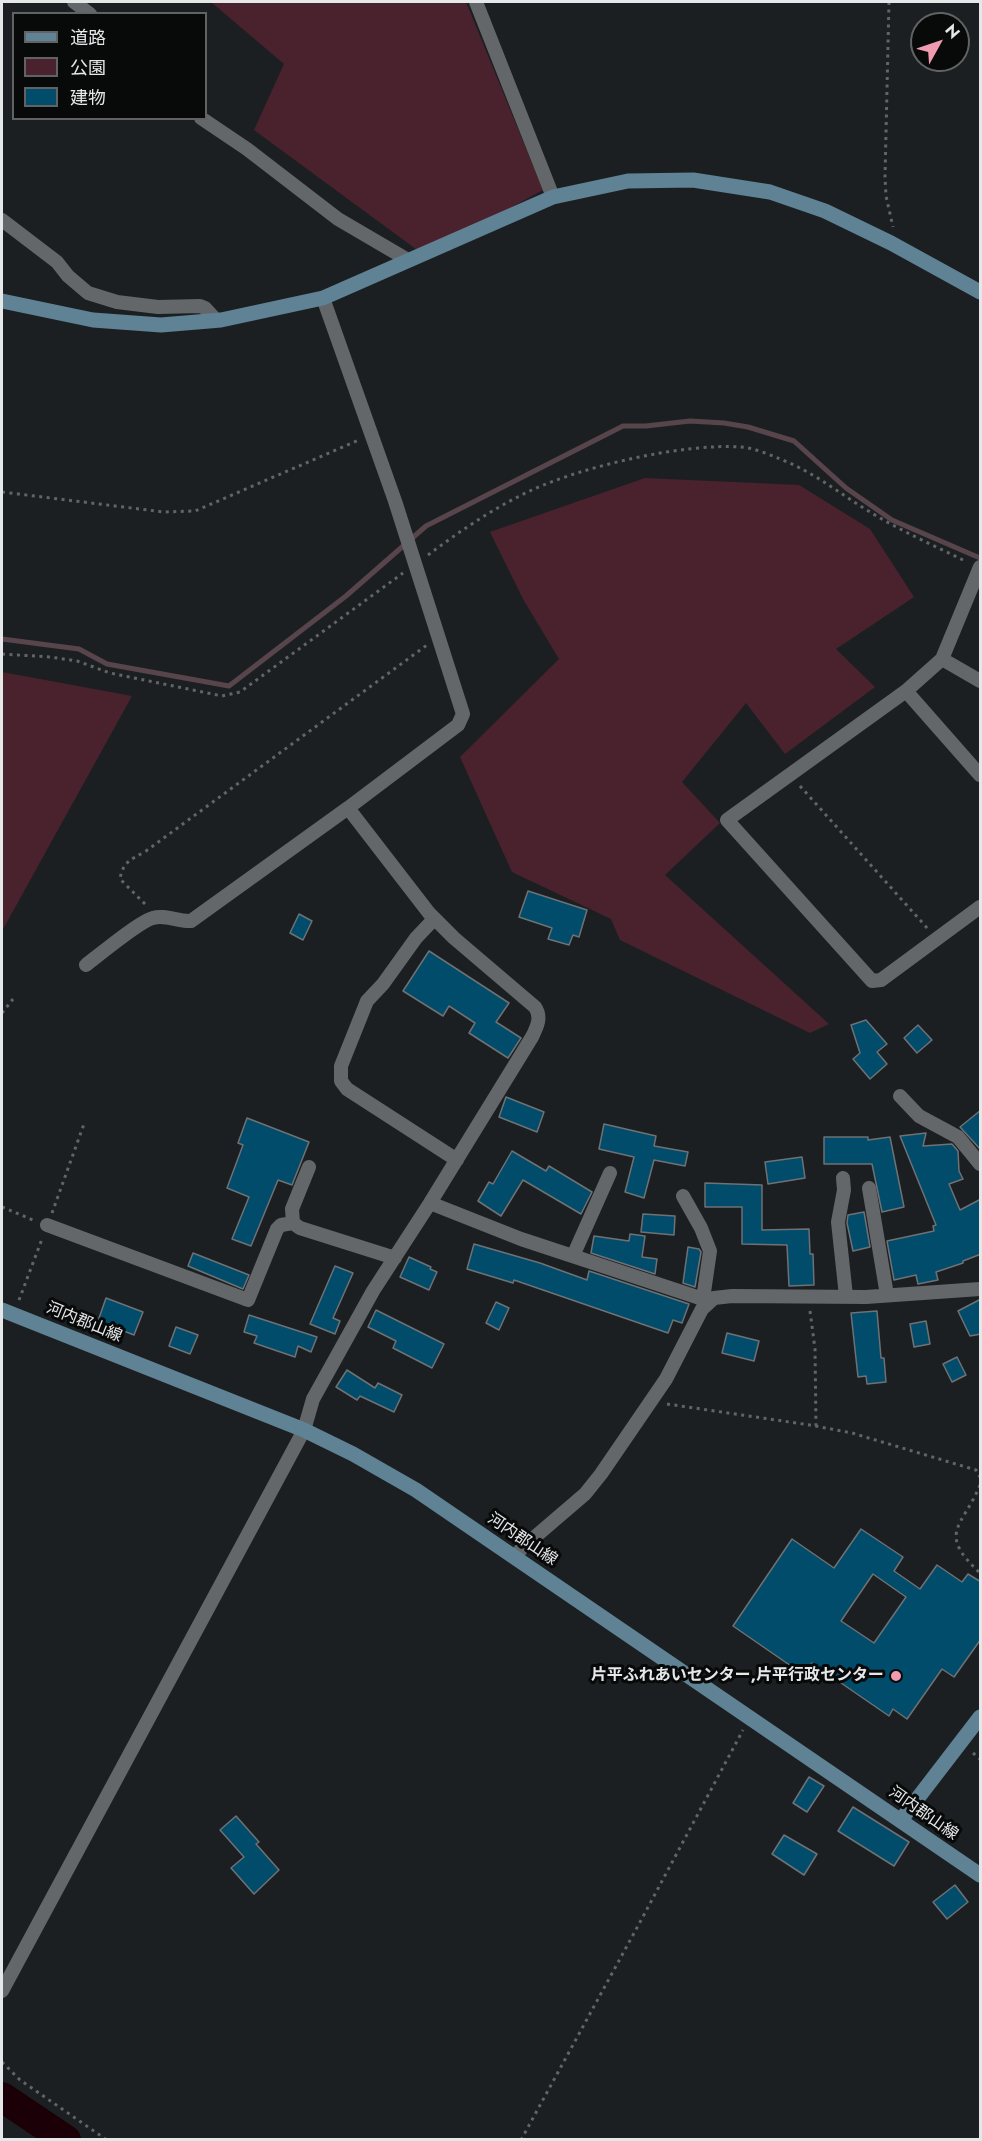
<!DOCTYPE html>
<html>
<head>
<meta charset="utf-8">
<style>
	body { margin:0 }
	#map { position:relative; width:982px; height:2141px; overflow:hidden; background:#1c1f21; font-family:Jost,"Noto Sans JP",sans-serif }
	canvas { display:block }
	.frame { position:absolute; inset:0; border:3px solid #e5e7e9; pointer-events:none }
	.legend { position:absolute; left:12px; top:12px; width:195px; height:108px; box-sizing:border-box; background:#080909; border:2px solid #606263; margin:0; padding:8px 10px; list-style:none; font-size:18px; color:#e5e7e9 }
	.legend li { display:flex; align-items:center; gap:12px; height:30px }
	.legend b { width:30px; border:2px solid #606263 }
	.north { position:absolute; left:910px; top:12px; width:60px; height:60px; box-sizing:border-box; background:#080909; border:2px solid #606263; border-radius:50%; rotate:50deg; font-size:16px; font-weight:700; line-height:24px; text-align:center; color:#e5e7e9 }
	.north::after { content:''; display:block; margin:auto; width:21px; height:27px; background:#f19ab0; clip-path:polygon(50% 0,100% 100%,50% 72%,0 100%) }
</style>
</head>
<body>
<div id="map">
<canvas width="982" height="2141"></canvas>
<div class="frame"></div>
<ul class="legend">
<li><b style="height:8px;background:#5f8295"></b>道路</li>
<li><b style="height:16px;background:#4a222d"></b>公園</li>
<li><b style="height:16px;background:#014b6b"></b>建物</li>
</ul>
<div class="north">N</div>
</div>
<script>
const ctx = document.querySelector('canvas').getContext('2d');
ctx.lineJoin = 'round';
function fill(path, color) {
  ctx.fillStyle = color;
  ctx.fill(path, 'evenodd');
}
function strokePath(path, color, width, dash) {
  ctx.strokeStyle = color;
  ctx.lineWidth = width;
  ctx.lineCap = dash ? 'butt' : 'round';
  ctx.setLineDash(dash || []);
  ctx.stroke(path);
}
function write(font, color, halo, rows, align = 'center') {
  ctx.font = font + ' Jost,"Noto Sans JP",sans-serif';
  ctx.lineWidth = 6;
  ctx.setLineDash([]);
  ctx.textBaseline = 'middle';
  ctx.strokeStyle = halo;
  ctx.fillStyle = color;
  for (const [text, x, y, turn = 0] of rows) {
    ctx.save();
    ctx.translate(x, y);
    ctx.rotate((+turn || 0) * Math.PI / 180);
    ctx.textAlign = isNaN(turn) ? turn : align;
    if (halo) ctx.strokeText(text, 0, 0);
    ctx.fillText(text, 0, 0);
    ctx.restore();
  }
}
fill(new Path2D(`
	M211,2H466L543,190L424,255L254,130L284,64Z
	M645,478L799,485L870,529L914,597L836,649L875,687L785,754L746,703L682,782L720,823L665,875L829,1024L810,1033L620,940L611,919L512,872L460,757L559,659L523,599L490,532Z
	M2,672L132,696L2,931Z`), '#4a222d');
strokePath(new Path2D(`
	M2,639L79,649L107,664L229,686L346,596L426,526L623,426H646L690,421L724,423L748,427L794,441L846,488L892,520L980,558`), '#58454b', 5);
strokePath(new Path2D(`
	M2,2097L66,2140`), '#1b0007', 30);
const building = new Path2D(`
	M528,891L587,910L579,937L573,935L569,945L548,939L552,928L519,917Z
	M299,914L312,921L303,940L290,933Z
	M429,951L509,1003L496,1022L521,1038L508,1058L469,1033L475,1023L449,1006L443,1016L403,991Z
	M866,1020L887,1044L877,1052L887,1064L870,1079L853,1059L860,1053L851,1025Z
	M918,1025L932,1040L917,1053L904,1038Z
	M506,1097L544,1112L537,1132L499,1117Z
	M981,1110V1150L960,1127Z
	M247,1118L309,1142L292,1185L278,1180L251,1246L232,1239L249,1197L227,1188L243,1145L238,1143Z
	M604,1124L656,1136L654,1146L688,1152L685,1166L654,1160L644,1198L625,1192L634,1157L599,1149Z
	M926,1133L923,1146L952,1144L958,1151L959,1171L963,1179L949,1184L960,1210L981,1199V1254L963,1261V1263L936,1272L938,1280L918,1284L916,1275L894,1280L887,1241L934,1231L933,1226L936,1225L900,1136Z
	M824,1137H868V1140L890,1137L904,1207L882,1212L872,1164H824Z
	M512,1151L546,1171L549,1166L592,1192L581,1214L523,1180L501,1216L478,1201L489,1182L493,1184Z
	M802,1157L805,1178L768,1184L765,1162Z
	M705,1183L762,1185V1230L809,1229L810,1254H813L814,1285L789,1286L787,1245L742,1244V1207H705Z
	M864,1212L870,1247L853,1251L847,1223L848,1215Z
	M643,1214L675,1216L674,1235L641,1232Z
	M630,1234L645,1236L642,1257L657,1259L655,1274L591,1253L594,1236L629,1241Z
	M474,1244L540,1263L587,1280L589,1271L689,1304L682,1323L673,1320L668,1333L514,1280L513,1283L467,1269Z
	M688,1247L699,1249L701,1252L695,1287L683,1283Z
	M193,1253L249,1275L243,1289L188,1266Z
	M409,1257L431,1267L430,1269L437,1272L429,1290L400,1277Z
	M335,1266L353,1273L333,1318L340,1321L335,1334L310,1324Z
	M106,1298L143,1312L134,1335L98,1321Z
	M981,1299V1334L970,1336L958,1311Z
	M496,1302L509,1308L499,1330L486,1323Z
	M376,1310L444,1344L432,1368L393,1348L396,1341L368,1327Z
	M877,1311L881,1358H884L886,1382L867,1384L866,1376L858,1377L851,1313Z
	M249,1315L317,1337L311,1352L298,1346L295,1357L254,1343L257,1336L244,1332Z
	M926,1321L930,1344L914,1347L910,1324Z
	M176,1327L198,1335L190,1354L169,1346Z
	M727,1333L759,1341L754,1361L722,1353Z
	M957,1357L966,1375L952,1382L943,1364Z
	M347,1370L375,1388L378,1383L402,1395L394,1412L360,1396L357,1400L336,1387Z
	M861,1529L903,1557L894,1571L920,1589L937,1565L962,1582L968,1574L981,1582V1639L954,1677L942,1669L907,1719L893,1709L889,1716L812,1663L804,1675L733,1626L792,1539L834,1568ZM873,1574L906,1597L874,1643L841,1621Z
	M809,1777L824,1786L807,1812L793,1803Z
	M853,1807L909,1842L894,1866L838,1831Z
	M236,1816L259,1842L256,1844L279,1870L254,1894L231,1868L244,1857L220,1830Z
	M784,1835L817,1854L804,1875L772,1854Z
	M955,1885L968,1902L947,1919L933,1902Z`);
fill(building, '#014b6b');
strokePath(building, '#6e7274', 1.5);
strokePath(new Path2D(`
	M889,2L885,177L886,196L893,227
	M2,492L164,512L195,511L359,440
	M428,555C460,531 495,507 532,490C584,466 684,443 741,447C754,448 768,454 780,459C814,472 840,494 870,512C901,531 935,546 967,562
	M2,654L50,657L77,661L110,673L222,696L240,692L403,573
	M800,786L928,929
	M145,904L120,879C123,861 131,860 146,851L427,645
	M2,1013L13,999
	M2,1207L33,1220
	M52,1213L84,1124
	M19,1300L42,1239
	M810,1311L815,1349L816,1426
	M667,1404L810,1425L852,1433L976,1470L980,1477
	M980,1485C963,1527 936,1532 980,1573
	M973,1753L980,1759
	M2,2062L20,2080L107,2140
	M521,2140L639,1924L743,1730`), '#626567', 3, [3, 4.5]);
strokePath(new Path2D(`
	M74,2L90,14
	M476,2L553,197
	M201,118L247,149L338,219L408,260
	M2,220L57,262L68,276L88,293L117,302L158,307L200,306L205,308L216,320
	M980,567L942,659L906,691L727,820L872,981L881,980L980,907
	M942,659L980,681
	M906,691L980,775
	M434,919L416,938L383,984L367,1001L341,1066V1081L347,1089L457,1160
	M86,965C99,955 140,921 153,918C165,914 178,922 191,921L348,808
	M900,1096L919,1116L958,1137L980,1164
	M309,1167L292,1209L293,1223L300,1228L395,1258
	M843,1178L844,1190L838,1222L846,1296
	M869,1188L887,1295
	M683,1196L701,1228L710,1251L703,1299
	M430,1203L521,1239L709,1301
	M47,1225L248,1300L277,1229L281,1225L293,1223
	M573,1256L610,1173
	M515,1557L522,1548L585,1494L601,1474L666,1379L702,1309L714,1298L732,1296L866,1297L980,1289
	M2,1991L304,1430L313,1399L373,1291L430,1203L532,1037C537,1027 542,1017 535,1007L454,938L429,913L348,808L458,725L463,714L395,501L323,298`), '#64676a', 14);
strokePath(new Path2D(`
	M2,301L93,320L161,325L221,320L323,298L553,197L628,181L693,180L770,192L825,211L891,243L980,292
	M2,1310L304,1430L353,1454L416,1490L980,1875
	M901,1820L980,1717`), '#5f8295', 15);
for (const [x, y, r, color] of [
	[896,1676,6,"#f19ab0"]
]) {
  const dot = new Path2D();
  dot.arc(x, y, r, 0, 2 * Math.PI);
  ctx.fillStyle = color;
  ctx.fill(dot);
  strokePath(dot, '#080909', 2);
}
write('16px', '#e5e7e9', '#080909', [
	["河内郡山線",84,1323,22],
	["河内郡山線",522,1540,34],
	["河内郡山線",923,1814,35]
]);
write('bold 16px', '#e5e7e9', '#080909', [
	["片平ふれあいセンター,片平行政センター",884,1676]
], 'right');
</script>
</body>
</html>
